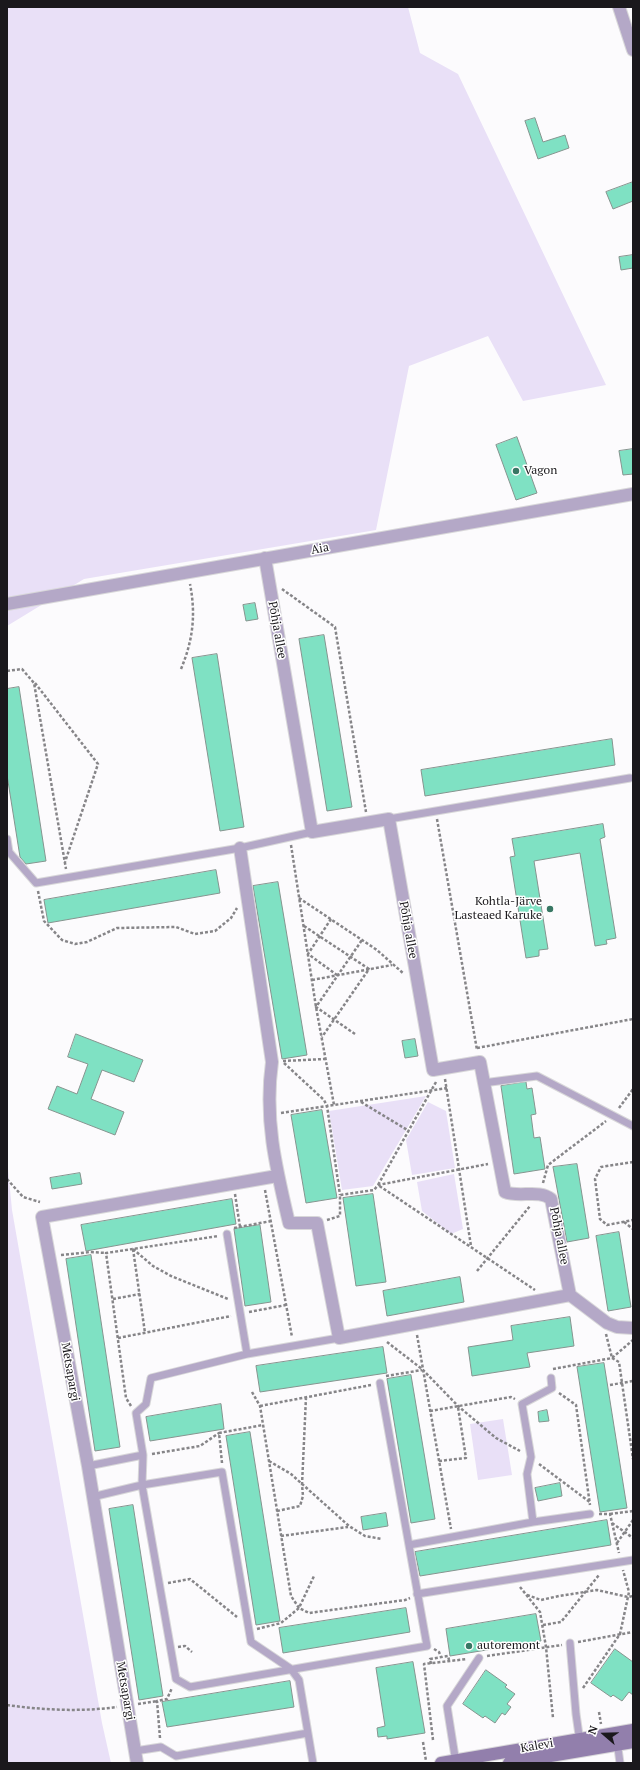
<!DOCTYPE html>
<html>
<head>
<meta charset="utf-8">
<style>
	body { margin:0 }
	#map { position:relative; width:640px; height:1770px; overflow:hidden; background:#fcfbfd; font-family:"PT Serif",serif }
	canvas { display:block }
	.frame { position:absolute; inset:0; border:8px solid #1a181c; pointer-events:none }
	.north { position:absolute; left:584px; top:1714px; width:40px; height:40px; -webkit-text-stroke:3px #fff; paint-order:stroke; rotate:290deg; font-size:11px; font-weight:700; line-height:16px; text-align:center; color:#1a181c }
	.north::after { content:''; display:block; margin:auto; width:14px; height:18px; background:#1a181c; clip-path:polygon(50% 0,100% 100%,50% 72%,0 100%) }
</style>
</head>
<body>
<div id="map">
<canvas width="640" height="1770"></canvas>
<div class="frame"></div>
<div class="north">N</div>
</div>
<script>
const ctx = document.querySelector('canvas').getContext('2d');
ctx.lineJoin = 'round';
function fill(path, color) {
  ctx.fillStyle = color;
  ctx.fill(path, 'evenodd');
}
function strokePath(path, color, width, dash) {
  ctx.strokeStyle = color;
  ctx.lineWidth = width;
  ctx.lineCap = dash ? 'butt' : 'round';
  ctx.setLineDash(dash || []);
  ctx.stroke(path);
}
function write(font, color, halo, rows, align = 'center') {
  ctx.font = font + ' "PT Serif",serif';
  ctx.lineWidth = 3;
  ctx.setLineDash([]);
  ctx.textBaseline = 'middle';
  ctx.strokeStyle = halo;
  ctx.fillStyle = color;
  for (const [text, x, y, turn = 0] of rows) {
    ctx.save();
    ctx.translate(x, y);
    ctx.rotate((+turn || 0) * Math.PI / 180);
    ctx.textAlign = isNaN(turn) ? turn : align;
    if (halo) ctx.strokeText(text, 0, 0);
    ctx.fillText(text, 0, 0);
    ctx.restore();
  }
}
fill(new Path2D(`
	M7,7H408L420,53L458,74L606,385L523,401L488,336L409,366L376,530L84,579L7,626Z
	M426,1096L373,1186L342,1190L329,1111Z
	M428,1102L446,1111L455,1168L412,1175L406,1140Z
	M7,1158L12,1210L102,1723L111,1763H7Z
	M454,1174L463,1229L451,1234L422,1211L417,1182Z
	M503,1419L512,1475L478,1480L470,1424Z`), '#e9e0f7');
const building = new Path2D(`
	M535,118L543,142L565,135L569,148L538,159L525,121Z
	M633,182V201L613,209L606,192Z
	M633,255V268L621,270L619,257Z
	M517,437L537,493L516,500L496,445Z
	M633,449V474L623,475L619,451Z
	M255,603L258,619L246,621L243,605Z
	M324,635L352,807L327,811L299,639Z
	M217,654L244,827L220,831L192,658Z
	M19,687L46,861L26,864L20,857L7,775V689Z
	M612,739L615,765L425,796L421,770Z
	M603,824L605,837L600,839L616,938L606,940L607,944L595,946L580,853L534,861L548,949L539,950V956L526,958L510,857L515,856L512,839Z
	M216,870L220,893L48,923L44,900Z
	M278,882L307,1055L282,1059L253,886Z
	M76,1034L143,1060L134,1082L102,1070L91,1099L124,1112L115,1135L48,1109L57,1086L77,1094L88,1064L68,1057Z
	M415,1039L418,1056L405,1058L402,1041Z
	M526,1082L527,1089L532,1088L536,1114L531,1115L534,1138L540,1137L545,1169L514,1174L501,1086Z
	M322,1110L337,1198L306,1203L291,1115Z
	M577,1164L589,1238L567,1242L553,1167Z
	M80,1173L82,1184L52,1189L50,1178Z
	M373,1194L386,1282L356,1286L343,1198Z
	M232,1199L236,1224L86,1251L81,1225Z
	M260,1225L271,1302L245,1306L234,1229Z
	M619,1232L631,1307L608,1311L596,1236Z
	M91,1255L120,1447L95,1451L66,1259Z
	M460,1277L464,1302L387,1316L383,1291Z
	M570,1317L574,1346L527,1353L530,1367L472,1376L468,1347L513,1340L511,1326Z
	M383,1347L387,1373L260,1392L256,1366Z
	M604,1363L627,1508L600,1512L577,1367Z
	M411,1375L435,1519L411,1523L387,1379Z
	M221,1404L224,1429L150,1441L146,1417Z
	M547,1410L549,1421L539,1422L538,1412Z
	M250,1432L280,1621L256,1625L226,1436Z
	M560,1483L562,1496L538,1501L535,1488Z
	M133,1505L163,1696L139,1700L109,1509Z
	M386,1513L388,1526L363,1530L361,1517Z
	M607,1520L611,1545L420,1576L415,1552Z
	M406,1608L410,1632L283,1653L279,1628Z
	M536,1614L541,1641L450,1656L446,1629Z
	M615,1649L633,1662V1695L629,1692L622,1701L613,1695L611,1697L591,1683Z
	M413,1662L425,1733L387,1739V1736L378,1737L377,1728L385,1726L376,1668Z
	M486,1670L507,1685L505,1687L515,1694L507,1704L511,1707L505,1715L502,1713L495,1723L485,1716L483,1718L463,1704Z
	M290,1681L294,1707L167,1727L162,1702Z`);
fill(building, '#7fe1c3');
strokePath(building, '#86948f', 1);
const service = new Path2D(`
	M389,819L630,778
	M7,839L9,852L36,883L240,848L312,832
	M483,1083L537,1076L633,1126
	M227,1234L247,1354L339,1338
	M143,1455L142,1485L176,1679L190,1687L427,1646L380,1383
	M88,1466L143,1455L136,1413L146,1404L151,1378L247,1354
	M92,1497L142,1485L222,1472L251,1642L291,1669L299,1680L313,1763
	M533,1522L527,1474L531,1457L522,1404L552,1388L551,1378
	M409,1545L533,1522L590,1514
	M417,1594L633,1560
	M570,1643L576,1714L580,1742
	M617,1741L620,1763
	M135,1751L161,1747L176,1756L308,1733
	M456,1763L447,1706L479,1658`);
const minor = new Path2D(`
	M619,7L633,50
	M265,558L312,832L389,819L433,1070L480,1062L505,1192C519,1198 539,1189 551,1199L570,1295L607,1323L617,1327L633,1328
	M7,604L633,494
	M240,848L272,1062C264,1119 276,1168 289,1223H317L339,1338L570,1295
	M137,1763L88,1466L42,1217L277,1176`);
const secondary = new Path2D(`
	M441,1763L633,1730
	M509,1763L633,1742`);
strokePath(service, '#d8d7d9', 9);
strokePath(minor, '#d8d7d9', 14);
strokePath(secondary, '#d8d7d9', 14);
strokePath(new Path2D(`
	M282,589L335,627L366,812
	M181,669C193,640 196,615 190,584
	M7,671L22,669L34,683L66,869
	M35,683L98,764L65,862
	M437,819L477,1050
	M291,845L316,1007L334,1105
	M38,891L44,921L62,940L75,944L87,942L117,928L176,927L195,934L215,931L231,918L237,908
	M299,898L377,950L404,974
	M331,919L308,954L337,975
	M304,926L369,969L322,1037
	M312,980L392,965
	M355,1034L316,1007L362,940
	M477,1048L633,1019
	M283,1061L325,1059
	M284,1063L324,1100L327,1106L340,1195
	M445,1079L471,1246
	M436,1082L378,1185L535,1290
	M361,1102L409,1131
	M619,1108L633,1089
	M281,1113L447,1088
	M633,1162L601,1167L595,1179L600,1219L607,1225L633,1220
	M7,1179L23,1197L40,1202
	M543,1183L548,1165L606,1121
	M265,1190L292,1337
	M235,1194L240,1227
	M327,1220L340,1216V1195L374,1190L378,1185L488,1164
	M624,1222L633,1229
	M234,1228L271,1221
	M133,1249L153,1266L171,1276L228,1299
	M133,1249L145,1333
	M61,1255L90,1252L106,1253
	M477,1271L530,1206
	M113,1299L140,1294
	M249,1312L286,1305
	M606,1334L612,1358L633,1340
	M417,1335L451,1529
	M118,1338L231,1316
	M387,1342L422,1369L458,1406L496,1438L520,1451
	M553,1369L612,1358L619,1362L633,1459
	M386,1376L422,1370
	M610,1385L633,1381
	M252,1392L260,1406L291,1596L299,1608L309,1613L405,1600L410,1598
	M559,1393L576,1405L590,1505
	M131,1406L126,1398L106,1253L218,1236
	M260,1406L371,1385
	M430,1411L511,1397L515,1399
	M152,1454L200,1446L219,1433
	M269,1461L291,1474L349,1526L365,1536L382,1539
	M439,1461L466,1458L458,1407
	M222,1463L219,1433L263,1425
	M539,1464L591,1503
	M277,1511L300,1506L303,1496L302,1485L306,1397
	M599,1514H610L619,1553
	M610,1514L633,1511
	M612,1523L633,1538
	M281,1536L348,1527
	M617,1543L633,1520
	M168,1583L190,1579L237,1617
	M520,1587L540,1612L546,1647L553,1718
	M527,1595L541,1600L559,1596L597,1590L628,1597L633,1596
	M543,1625L561,1622L599,1575
	M257,1629L281,1623L299,1608L314,1576
	M578,1642L633,1632
	M178,1647L185,1646L192,1652
	M434,1649L439,1652L441,1657
	M487,1656L562,1645
	M431,1664L430,1659L448,1656L449,1660
	M583,1688L620,1634L629,1592L623,1570
	M138,1704L157,1701
	M7,1705C43,1710 81,1712 117,1707
	M599,1712L601,1724
	M160,1738L157,1701L167,1699L172,1688
	M433,1740L424,1664L467,1659
	M423,1742L426,1761`), '#868588', 2.5, [3, 2]);
strokePath(service, '#b4a8c7', 7);
strokePath(minor, '#b4a8c7', 12);
strokePath(secondary, '#927fac', 12);
for (const [x, y, r, color] of [
	[516,471,4,"#387764"],
	[550,909,4,"#387764"],
	[469,1646,4,"#387764"]
]) {
  const dot = new Path2D();
  dot.arc(x, y, r, 0, 2 * Math.PI);
  ctx.fillStyle = color;
  ctx.fill(dot);
  strokePath(dot, '#fff', 1.5);
}
write('12px', '#1a181c', '#fff', [
	["Vagon",524,471],
	["Kohtla-Järve",542,902,"right"],
	["Lasteaed Karuke",542,916,"right"],
	["autoremont",477,1646]
], 'left');
write('12px', '#1a181c', '#fff', [
	["Aia",320,549,-10],
	["Põhja allee",277,630,80],
	["Põhja allee",408,930,80],
	["Põhja allee",559,1236,79],
	["Metsapargi",70,1372,80],
	["Metsapargi",125,1691,80],
	["Kalevi",537,1746,-10]
]);
</script>
</body>
</html>
